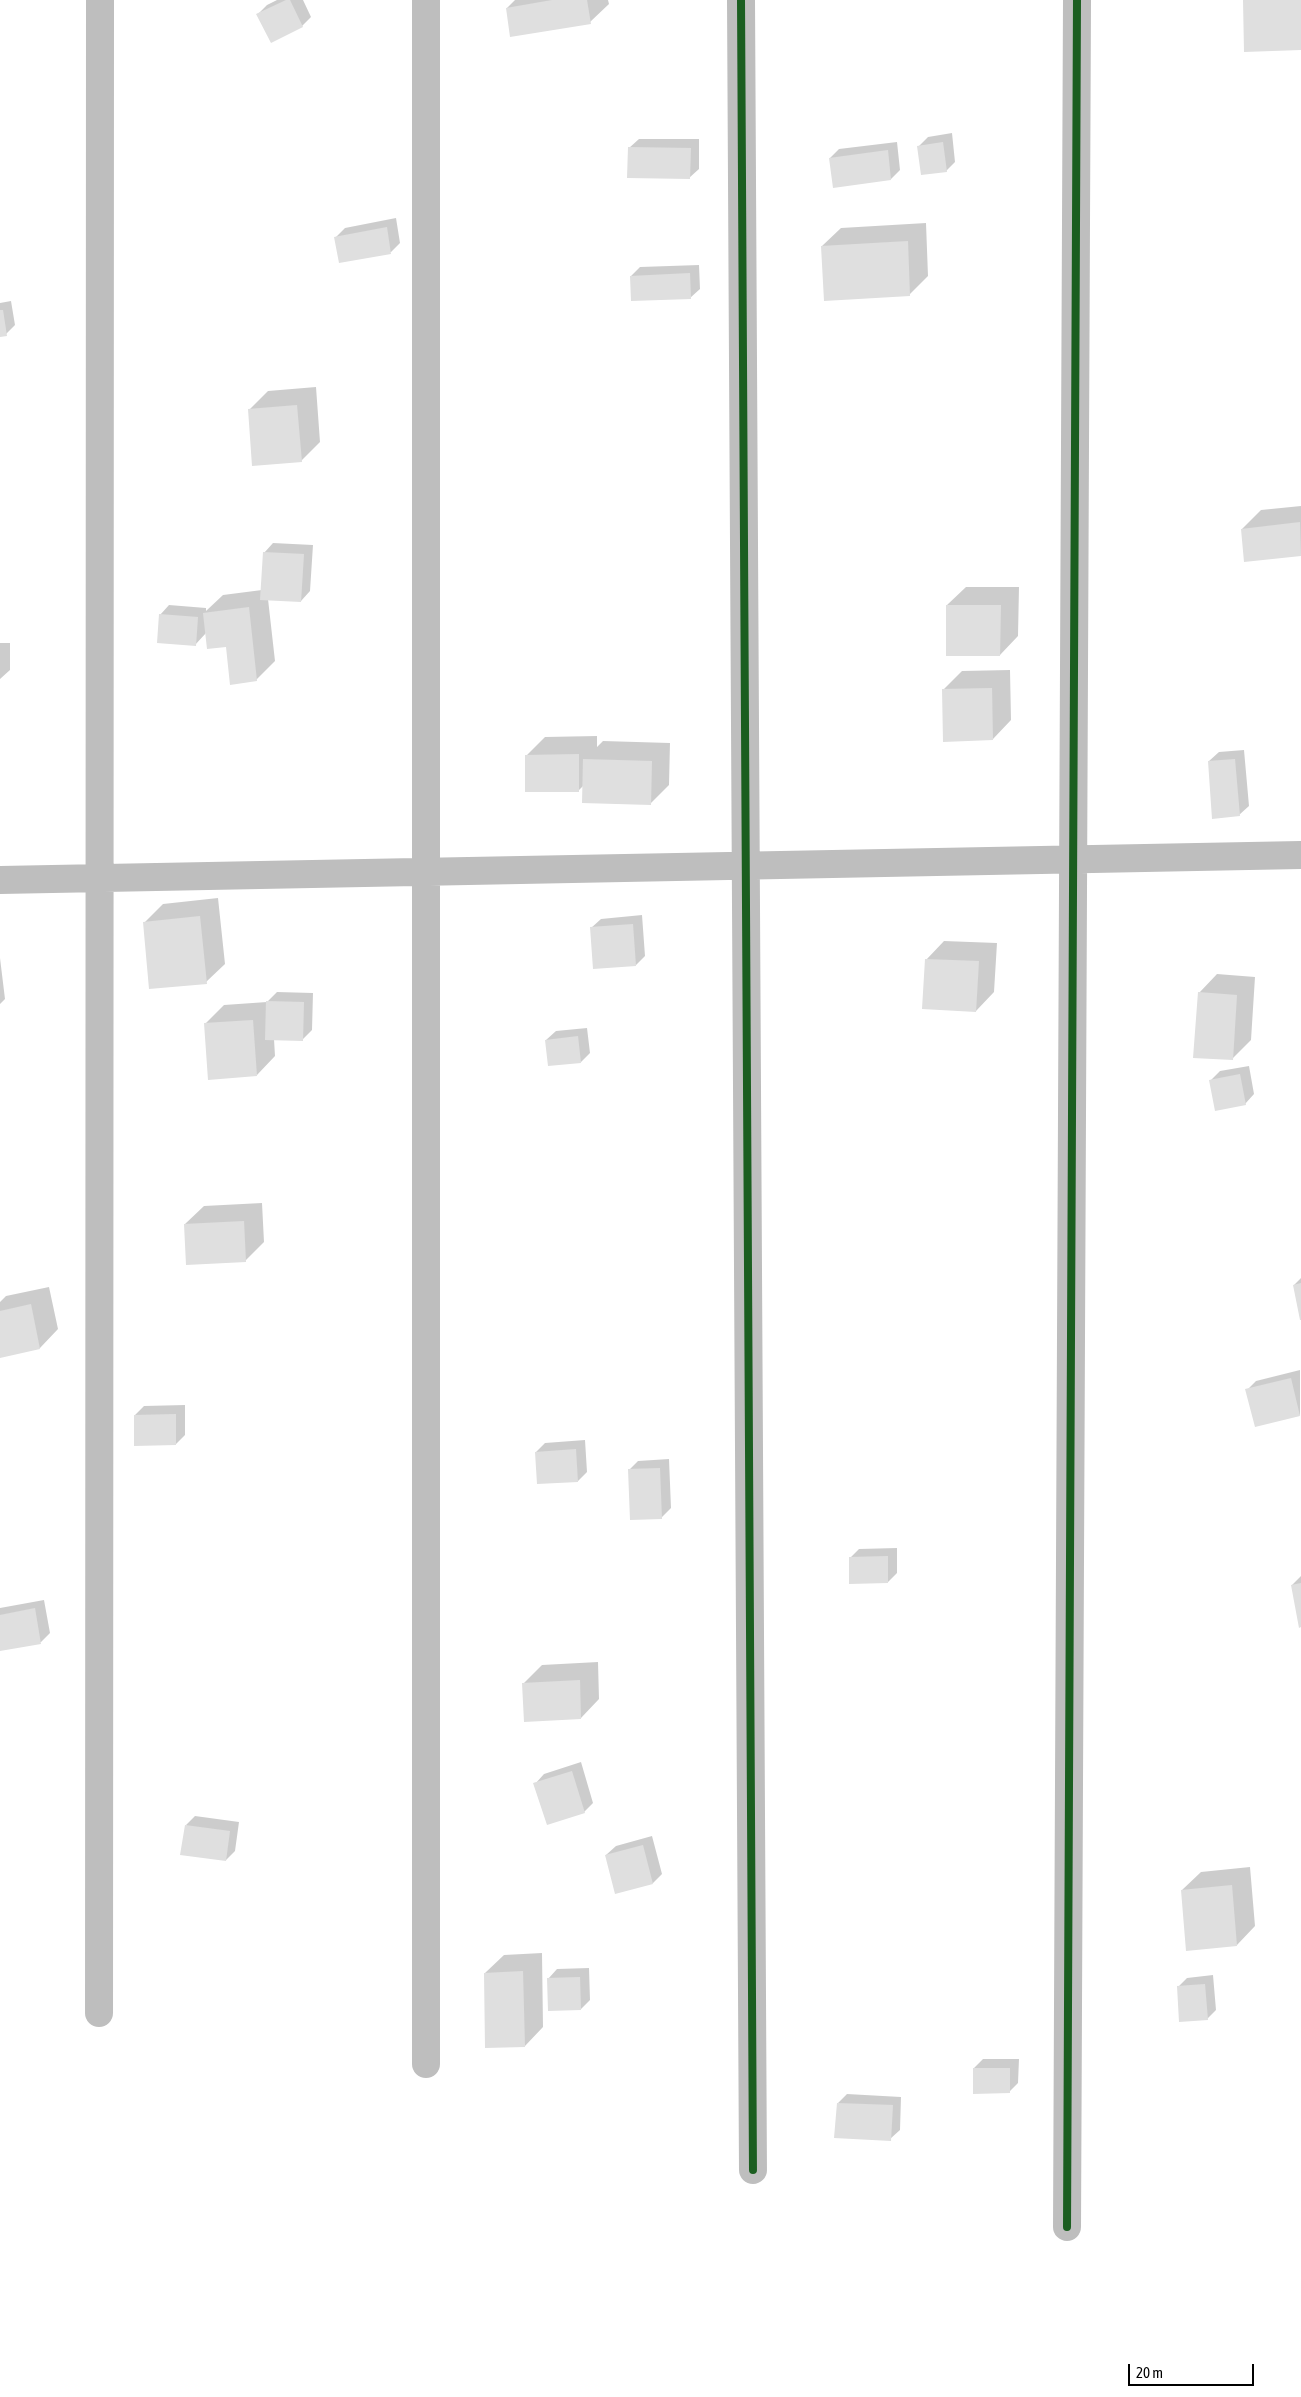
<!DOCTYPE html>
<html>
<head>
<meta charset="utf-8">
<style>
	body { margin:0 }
	#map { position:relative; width:1301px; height:2397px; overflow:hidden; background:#fff; font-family:"Asap Condensed",sans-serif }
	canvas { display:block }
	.scale { position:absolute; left:1128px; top:2364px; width:126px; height:22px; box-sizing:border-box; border:2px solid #000; border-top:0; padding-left:6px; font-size:15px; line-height:18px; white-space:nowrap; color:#000; -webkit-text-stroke:4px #fff; paint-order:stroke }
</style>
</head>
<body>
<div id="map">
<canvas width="1301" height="2397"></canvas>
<div class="scale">20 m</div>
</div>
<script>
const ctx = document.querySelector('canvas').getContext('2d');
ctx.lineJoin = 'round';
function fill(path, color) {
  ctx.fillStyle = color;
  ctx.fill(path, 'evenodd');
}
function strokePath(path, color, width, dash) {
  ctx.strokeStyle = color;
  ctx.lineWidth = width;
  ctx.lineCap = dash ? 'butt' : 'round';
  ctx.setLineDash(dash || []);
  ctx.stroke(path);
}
fill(new Path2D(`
	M277,0H303L311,17L302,26L258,14L267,5Z
	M515,0H608L609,4L590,22L507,8Z
	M952,133L955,162L946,171L919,146L928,137Z
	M639,139H699V169L689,178L629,148Z
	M897,142L900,170L891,179L830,158L839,149Z
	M396,218L400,243L391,252L340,262L336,237L345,228Z
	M926,223L928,276L909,295L822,246L841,228Z
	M699,265L700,289L690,298L631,276L640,267Z
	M11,301L15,325L6,334L0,336V303Z
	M316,387L320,442L301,461L249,410L268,391Z
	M1301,506V554L1246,561L1242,529L1261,510Z
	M273,543L313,545L310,591L301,601L268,599L275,661L256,680L227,645L206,633L195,645L160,615L169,605L206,608V611L223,595L262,590L264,553Z
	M966,587H1019L1018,636L1000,655L947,605Z
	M0,643H10V670L0,679Z
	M1010,670L1011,720L993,739L943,690L962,671Z
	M597,736V747L603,741L670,743L669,785L651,803L584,785L578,791L527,755L545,737Z
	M1244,750L1249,806L1239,815L1209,761L1219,752Z
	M218,898L225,964L206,982L144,923L163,904Z
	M642,915L645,956L636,965L591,928L601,919Z
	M944,941L997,943L994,992L976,1011L926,960Z
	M0,958L5,999L0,1004Z
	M1217,974L1255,977L1251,1040L1232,1059L1199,993Z
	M277,992L313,993L312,1030L303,1039H274L275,1056L257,1075L205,1024L224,1005L267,1002Z
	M587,1028L590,1053L581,1062L546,1040L556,1031Z
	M1249,1066L1254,1094L1245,1104L1211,1080L1220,1071Z
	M262,1203L264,1242L245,1261L185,1224L204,1206Z
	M1301,1278V1318L1294,1285Z
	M49,1287L58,1329L40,1348L0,1357V1302L6,1296Z
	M1300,1370V1415L1247,1390L1256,1381Z
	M185,1405V1435L176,1444L135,1415L144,1406Z
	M585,1440L587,1472L578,1481L536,1452L545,1443Z
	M669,1459L671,1508L661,1518L629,1470L638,1461Z
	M897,1548V1573L888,1582L850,1558L859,1549Z
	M1301,1576V1626L1292,1585Z
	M44,1600L50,1633L41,1642L0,1650V1608Z
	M598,1662L599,1699L581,1718L523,1684L542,1665Z
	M581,1762L593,1803L584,1812L535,1784L544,1774Z
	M195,1816L239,1822L235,1851L226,1860L186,1825Z
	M652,1836L662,1874L653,1883L616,1893L606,1855L616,1846Z
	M1250,1867L1255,1926L1237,1945L1182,1890L1201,1872Z
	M542,1953L543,2027L525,2046L485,1973L504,1955Z
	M589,1968L590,2000L581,2009L548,1979L557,1969Z
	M1213,1975L1216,2010L1207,2019L1178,1987L1187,1978Z
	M983,2059H1019L1018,2083L1009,2092L974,2068Z
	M847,2094L901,2097L900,2130L890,2139L838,2103Z`), '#0003');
fill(new Path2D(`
	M286,0H290L303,27L271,43L256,14Z
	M552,0H587L591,24L510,37L506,8Z
	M1243,0H1301V50L1244,52Z
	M943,142L947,172L921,175L917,146Z
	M628,147L691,148L690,179L627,178Z
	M888,150L891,180L833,188L829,158Z
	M387,227L391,254L339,263L334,237Z
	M908,241L910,296L824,301L821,246Z
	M690,273L691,299L631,301L630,276Z
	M0,310H3L7,336L0,337Z
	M297,405L302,462L252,466L248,409Z
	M1300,522L1301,556L1244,562L1241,529Z
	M263,552L304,554L301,602L260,600Z
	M946,605H1001L1000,656H946Z
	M249,607L257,681L230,685L226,647L207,649L203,613Z
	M159,614L198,617L196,646L157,643Z
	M992,688L993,740L943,742L942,689Z
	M579,754V792H525V755Z
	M583,759L652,761L651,805L582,803Z
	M1235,759L1240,816L1212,819L1208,761Z
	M200,916L207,984L149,989L143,922Z
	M633,924L636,966L593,969L590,927Z
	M925,959L979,961L976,1012L922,1009Z
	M1198,992L1237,995L1233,1060L1193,1058Z
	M266,1001L304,1002L303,1041L265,1040Z
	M253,1020L257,1076L208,1080L204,1023Z
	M578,1036L581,1063L548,1066L545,1040Z
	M1240,1074L1246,1105L1215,1111L1209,1080Z
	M244,1221L246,1262L186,1265L184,1224Z
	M1301,1283V1320H1300L1293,1285Z
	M31,1304L40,1349L0,1358V1311Z
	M1291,1378L1300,1416L1255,1427L1245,1389Z
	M176,1414V1445L134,1446V1415Z
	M576,1449L578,1482L537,1484L535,1452Z
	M660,1468L662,1519L630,1520L628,1469Z
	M888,1556V1583L849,1584V1557Z
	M1301,1583V1627L1299,1628L1291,1585Z
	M35,1608L41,1644L0,1651V1615Z
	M580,1680L581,1719L524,1722L522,1683Z
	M572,1771L585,1813L547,1825L533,1783Z
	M185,1825L230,1831L226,1861L180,1855Z
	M643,1845L653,1884L615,1894L605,1855Z
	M1232,1885L1237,1946L1186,1951L1181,1890Z
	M523,1971L525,2047L485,2048L484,1973Z
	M580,1977L581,2010L548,2011L547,1978Z
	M1205,1984L1208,2020L1179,2022L1177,1986Z
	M973,2068H1010V2093L973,2094Z
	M837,2103L893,2105L891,2141L834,2138Z`), '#dfdfdf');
strokePath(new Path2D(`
	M426,0V2064
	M741,0L753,2170
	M0,880L1301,855
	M99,2013L100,0
	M1067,2227L1077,0`), '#bebebe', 28);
strokePath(new Path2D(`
	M741,0L753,2170
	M1067,2227L1077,0`), '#1b5e20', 8);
</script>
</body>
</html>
